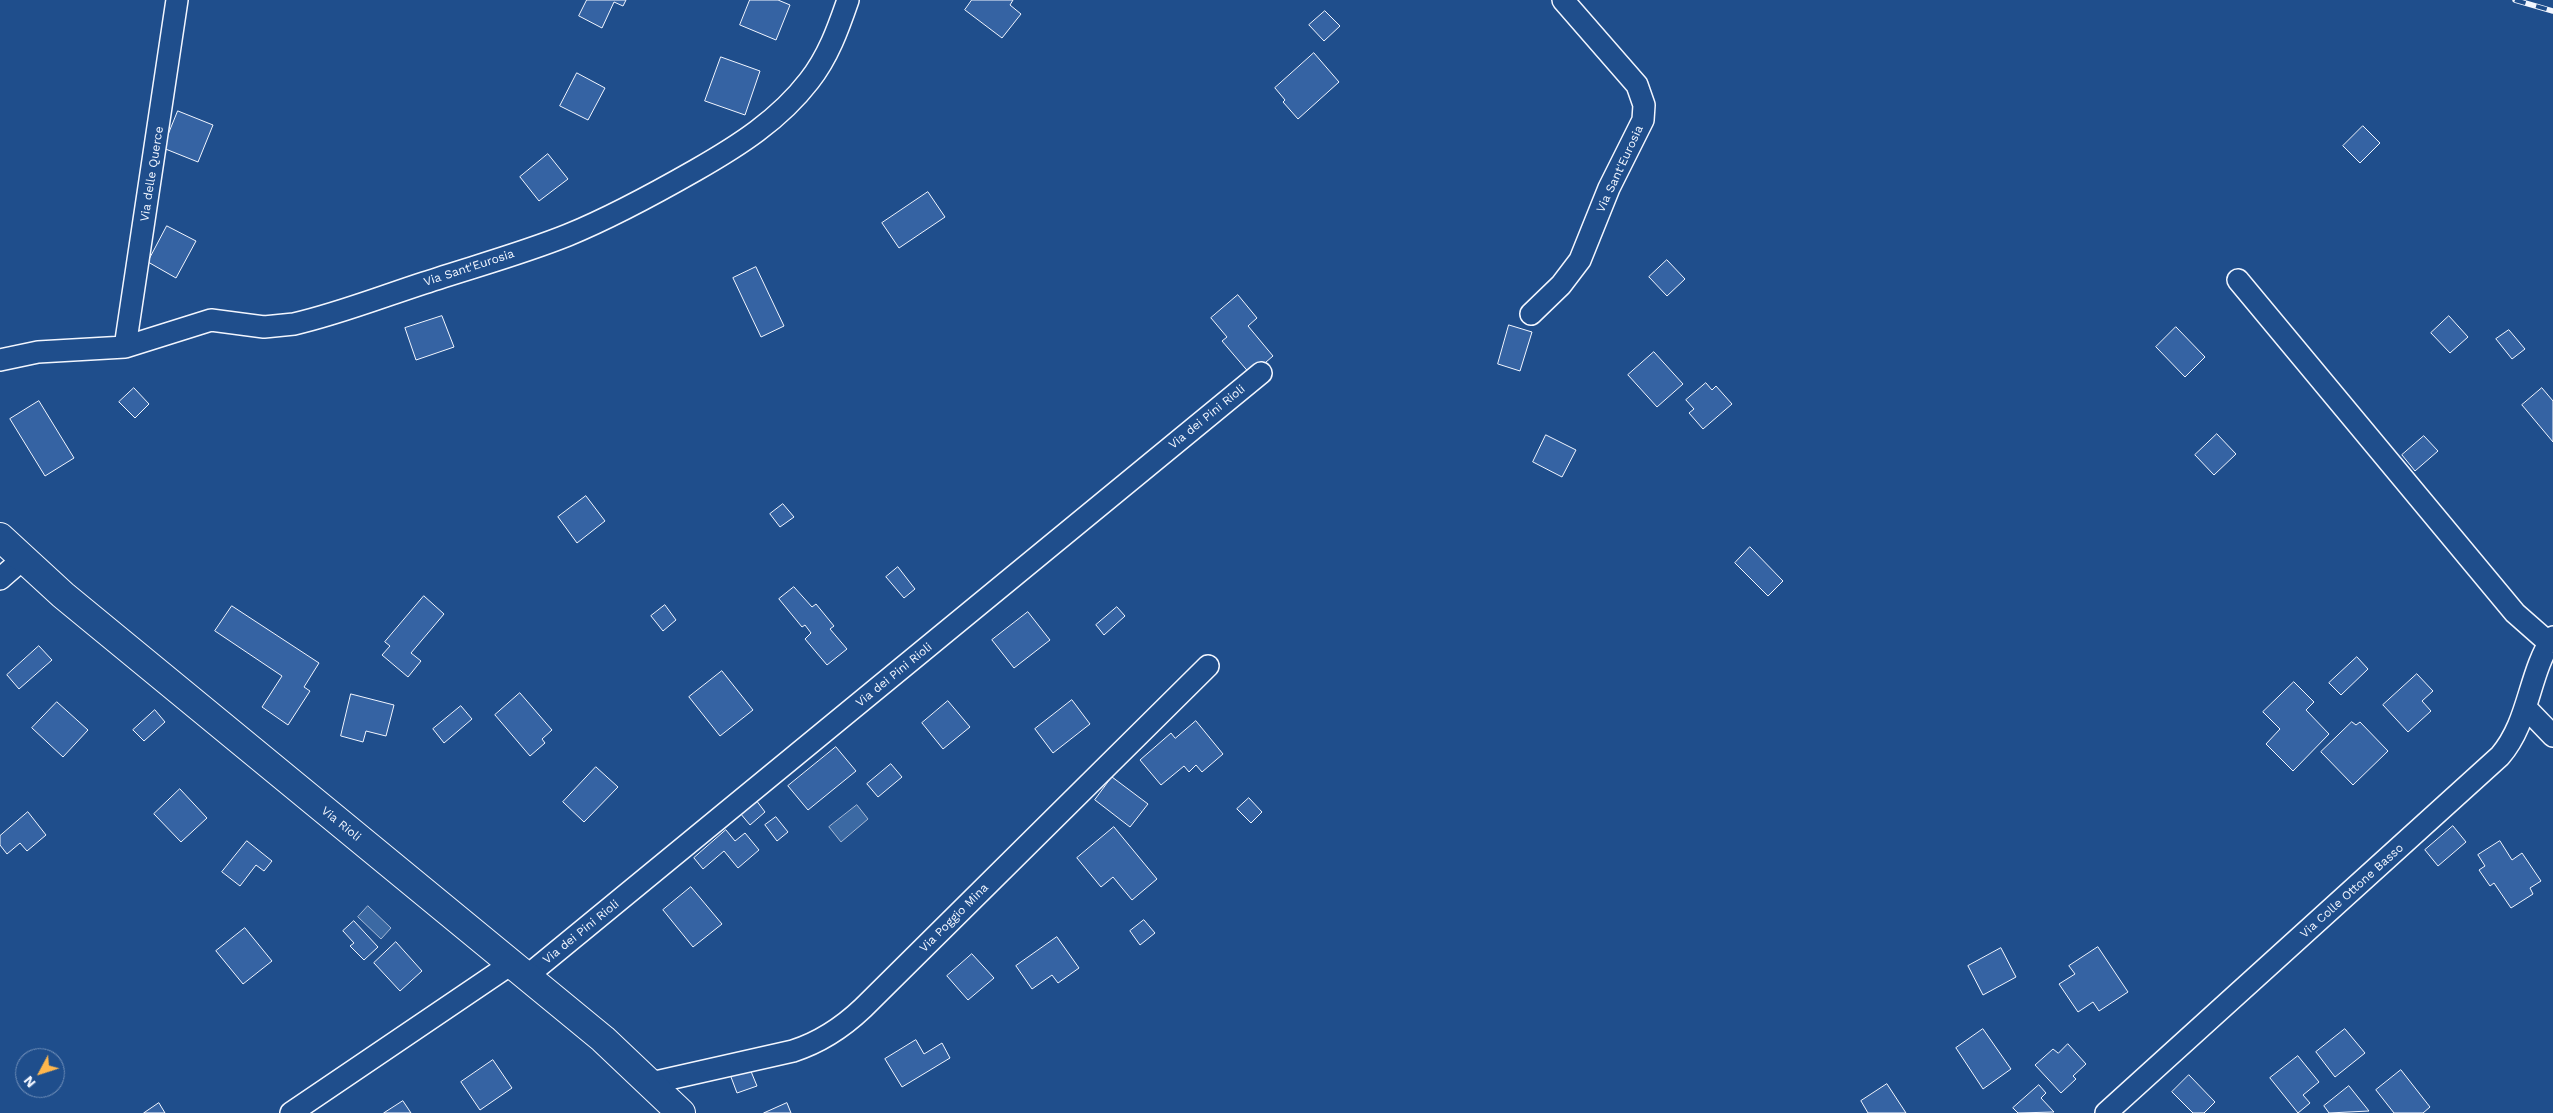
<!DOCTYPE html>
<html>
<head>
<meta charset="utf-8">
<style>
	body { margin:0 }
	#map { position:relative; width:2553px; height:1113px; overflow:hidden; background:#1f4e8c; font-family:"Work Sans",sans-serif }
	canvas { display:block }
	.north { position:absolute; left:15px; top:1048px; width:50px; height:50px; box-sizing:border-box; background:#1f4e8c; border:1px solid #7391ba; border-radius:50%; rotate:230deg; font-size:14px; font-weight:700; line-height:20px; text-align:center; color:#f2f6ff }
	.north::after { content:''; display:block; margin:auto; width:18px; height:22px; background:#ffb74d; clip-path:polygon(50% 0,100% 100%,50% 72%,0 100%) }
</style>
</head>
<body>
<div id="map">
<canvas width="2553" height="1113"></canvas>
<div class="north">N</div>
</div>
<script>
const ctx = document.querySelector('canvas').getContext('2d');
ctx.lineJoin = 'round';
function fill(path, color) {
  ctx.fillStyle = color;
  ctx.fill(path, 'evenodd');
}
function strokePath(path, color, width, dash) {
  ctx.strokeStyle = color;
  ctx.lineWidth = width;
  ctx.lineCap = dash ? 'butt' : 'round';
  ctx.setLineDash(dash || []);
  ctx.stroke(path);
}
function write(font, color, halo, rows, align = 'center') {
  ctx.font = font + ' "Work Sans",sans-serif';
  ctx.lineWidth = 4;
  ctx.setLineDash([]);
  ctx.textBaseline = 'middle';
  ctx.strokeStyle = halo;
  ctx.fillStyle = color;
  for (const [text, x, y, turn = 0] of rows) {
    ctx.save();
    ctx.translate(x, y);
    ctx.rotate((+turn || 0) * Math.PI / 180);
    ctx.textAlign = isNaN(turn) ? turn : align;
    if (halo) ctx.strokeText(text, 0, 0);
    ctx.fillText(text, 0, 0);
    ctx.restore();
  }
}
const water = new Path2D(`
	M857,805L868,819L841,842L829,827Z
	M368,906L391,928L381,939L358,917Z`);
fill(water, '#3b69a3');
strokePath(water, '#a8bbd7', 1);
const building = new Path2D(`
	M587,0H626L623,6L614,2L602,28L579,16Z
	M750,0H778L790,5L776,40L740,25Z
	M972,0H1013L1010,5L1021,14L1002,38L965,10Z
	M1325,11L1340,26L1324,41L1309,25Z
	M1314,53L1339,82L1298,119L1283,102L1285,100L1275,88Z
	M721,57L760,71L745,115L705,101Z
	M577,73L605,88L588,120L560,106Z
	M178,111L213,125L198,162L163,148Z
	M2363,126L2380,143L2360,163L2343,146Z
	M548,154L568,179L539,201L520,177Z
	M928,192L945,217L899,248L882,223Z
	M167,226L196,241L176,278L148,262Z
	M1667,260L1685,279L1667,296L1649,277Z
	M756,267L784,326L761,337L733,278Z
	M1238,295L1257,318L1248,326L1273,356L1251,375L1222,341L1227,337L1211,318Z
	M442,316L454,347L416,360L405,328Z
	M2449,316L2468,337L2450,353L2431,333Z
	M1509,325L1532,332L1520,371L1498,364Z
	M2176,327L2205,357L2185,377L2156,347Z
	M2509,330L2525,349L2512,359L2496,339Z
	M1654,352L1683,384L1657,407L1628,375Z
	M1706,383L1712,390L1716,386L1732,404L1703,429L1689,413L1694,409L1686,400Z
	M134,388L149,404L135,418L119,402Z
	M2542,388L2553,401V442L2522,405Z
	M39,401L74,458L45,476L10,419Z
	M2217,434L2236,454L2214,475L2195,455Z
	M1546,435L1576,450L1562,477L1533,462Z
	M2424,436L2438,451L2415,471L2402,455Z
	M586,496L605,521L577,543L558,517Z
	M783,504L794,517L780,527L770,514Z
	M1750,547L1783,581L1768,596L1735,563Z
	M898,567L915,589L904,598L886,577Z
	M794,587L812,607L816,604L834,626L830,629L847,649L827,665L805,639L811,633L805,625L802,627L779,599Z
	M424,596L444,614L411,653L421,661L408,677L382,655L390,646L385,642Z
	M665,605L676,620L663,631L651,616Z
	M232,606L319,663L304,687L310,691L288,725L262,707L282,676L215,631Z
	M1117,607L1125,616L1104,635L1096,625Z
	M1028,612L1050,640L1014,668L992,640Z
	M39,646L52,660L19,689L7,675Z
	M2357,657L2368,669L2341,695L2329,683Z
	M722,671L753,710L720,736L689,697Z
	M2417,674L2433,691L2422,701L2431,711L2408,732L2383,705Z
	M2294,682L2314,702L2306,710L2329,734L2293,771L2266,744L2280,729L2263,712Z
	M520,693L552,730L542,739L545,743L530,756L495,715Z
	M351,694L394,705L386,736L366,731L363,742L341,736Z
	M1072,700L1090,724L1053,753L1035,729Z
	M948,701L970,727L943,749L922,723Z
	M57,702L88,730L63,757L32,728Z
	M461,706L472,719L444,743L433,729Z
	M155,710L165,722L144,741L133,730Z
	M1196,721L1223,754L1202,772L1196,765L1189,772L1184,766L1161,785L1140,760L1171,733L1175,738Z
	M2352,722L2356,725L2360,722L2388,751L2353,785L2321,752Z
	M836,747L856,771L808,810L788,786Z
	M891,764L902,777L878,797L867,784Z
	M596,767L618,787L584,822L563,802Z
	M1112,777L1148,804L1130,827L1095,800Z
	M180,789L207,818L181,842L154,814Z
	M1249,798L1262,812L1251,823L1237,809Z
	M756,800L765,812L750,825L740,813Z
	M28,812L46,835L27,851L20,843L7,854L0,845V836Z
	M776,817L788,832L777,841L765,825Z
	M2453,826L2466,842L2438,866L2425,850Z
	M1114,827L1157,879L1132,900L1113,877L1101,887L1077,858Z
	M726,830L735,841L745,833L759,850L738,868L724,851L703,869L694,858Z
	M247,841L272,861L264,871L256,865L240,886L222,872Z
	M2500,841L2512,860L2522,853L2541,881L2530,888L2533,894L2511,908L2494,883L2490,886L2479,870L2485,866L2478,855Z
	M691,887L722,924L693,947L663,910Z
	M1144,920L1155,933L1140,945L1130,931Z
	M354,921L378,947L364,960L350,946L354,943L343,931Z
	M245,928L272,961L243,984L216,951Z
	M1057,937L1079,968L1058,983L1052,975L1032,989L1016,966Z
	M396,942L422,971L400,991L374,963Z
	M2098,947L2128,992L2099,1011L2093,1002L2078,1012L2059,984L2075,974L2069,966Z
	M2001,948L2016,977L1983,995L1968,966Z
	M972,954L994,978L968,1000L947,976Z
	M1983,1029L2011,1069L1983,1089L1956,1048Z
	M2345,1029L2365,1053L2335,1077L2316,1052Z
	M916,1040L924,1054L942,1043L950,1058L902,1087L885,1059Z
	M2068,1044L2086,1064L2073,1076L2076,1079L2061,1093L2035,1065L2053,1049L2058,1053Z
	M2298,1056L2319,1082L2303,1095L2310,1103L2298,1113L2270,1078Z
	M493,1060L512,1088L480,1110L461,1082Z
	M750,1069L757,1086L737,1093L731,1077Z
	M2401,1070L2430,1107L2423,1113H2394L2376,1090Z
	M2189,1075L2215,1102L2204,1113H2193L2172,1092Z
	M1887,1084L1906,1113H1868L1861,1101Z
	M2039,1085L2046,1093L2041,1098L2054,1112L2018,1113L2013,1108Z
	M2349,1086L2369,1111L2329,1113L2324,1106Z
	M403,1101L411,1113H384Z
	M159,1103L165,1113H144Z
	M787,1103L791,1113H764Z`);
fill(building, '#3563a3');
strokePath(building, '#f2f6ff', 1);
const minor = new Path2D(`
	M2238,280L2515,613L2549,643
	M1531,314L1561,285L1580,260L1609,188L1643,120L1644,105L1637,85L1563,0
	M125,347L177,0
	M0,360L38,352L125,347L211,320L264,327L294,324C338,314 381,297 424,283C472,267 521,254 568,235C612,217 654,194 696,170C738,146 779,120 809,81C828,57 838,29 848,0
	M0,579L23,559
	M2526,708L2553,736
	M527,976L1261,373
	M651,1083L793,1051C821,1042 843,1027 863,1008L1208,666
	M291,1113L511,964
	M2106,1113L2500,756C2530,721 2528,674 2553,637`);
const major = new Path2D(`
	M0,537L63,595L603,1039L681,1113`);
strokePath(minor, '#f2f6ff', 24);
strokePath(major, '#f2f6ff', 30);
strokePath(minor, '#1f4e8c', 21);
strokePath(major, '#1f4e8c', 28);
const rail = new Path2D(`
	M2515,0L2553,11`);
strokePath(rail, '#f2f6ff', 5.5);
strokePath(rail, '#1f4e8c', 4, [11]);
write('12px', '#f2f6ff', '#1f4e8c', [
	["Via Sant'Eurosia",1620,169,-65],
	["Via delle Querce",152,174,-81],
	["Via Sant'Eurosia",469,268,-18],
	["Via dei Pini Rioli",1207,417,-39],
	["Via dei Pini Rioli",894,675,-39],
	["Via Rioli",341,824,39],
	["Via Colle Ottone Basso",2352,891,-42],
	["Via Poggio Mina",954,918,-45],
	["Via dei Pini Rioli",581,932,-39]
]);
</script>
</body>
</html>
